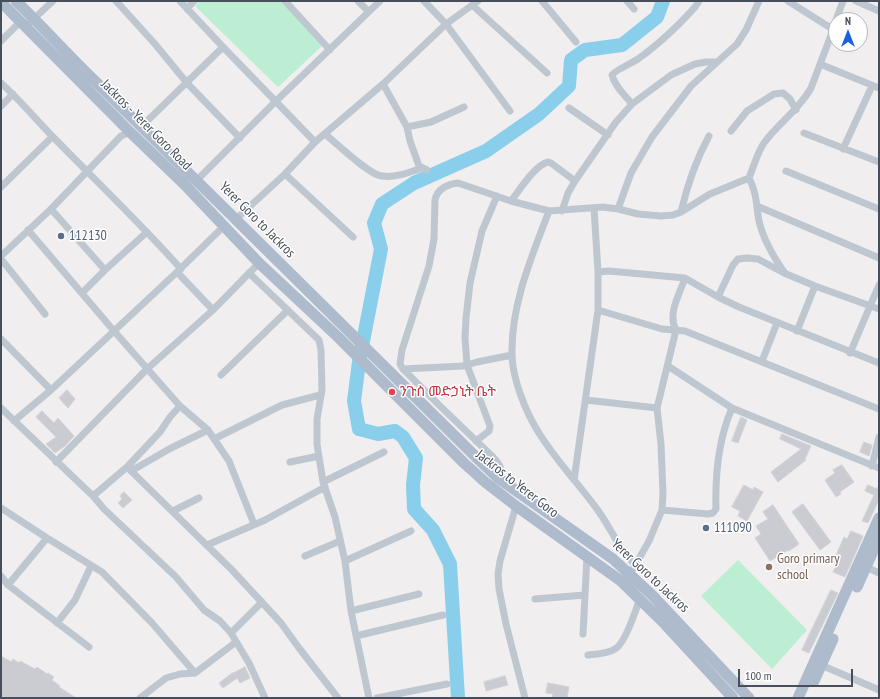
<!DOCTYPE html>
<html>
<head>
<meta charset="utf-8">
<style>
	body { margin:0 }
	#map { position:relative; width:880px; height:699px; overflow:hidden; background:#f0eeee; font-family:"PT Sans Narrow",sans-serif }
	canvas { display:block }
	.frame { position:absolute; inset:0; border:2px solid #464f5b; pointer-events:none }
	.north { position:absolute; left:828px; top:12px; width:40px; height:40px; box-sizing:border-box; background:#fff; border:1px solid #b5b9bd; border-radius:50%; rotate:0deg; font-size:11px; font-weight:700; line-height:16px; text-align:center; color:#464f5b }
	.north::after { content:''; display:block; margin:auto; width:14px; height:18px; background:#1b60dd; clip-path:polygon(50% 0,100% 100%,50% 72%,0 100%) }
	.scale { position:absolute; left:738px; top:669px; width:115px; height:18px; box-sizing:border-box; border:2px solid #464f5b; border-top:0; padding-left:5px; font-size:12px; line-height:14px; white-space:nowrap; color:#464f5b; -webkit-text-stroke:3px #fff; paint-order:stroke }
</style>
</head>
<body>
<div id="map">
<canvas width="880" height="699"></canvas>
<div class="frame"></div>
<div class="north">N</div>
<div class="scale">100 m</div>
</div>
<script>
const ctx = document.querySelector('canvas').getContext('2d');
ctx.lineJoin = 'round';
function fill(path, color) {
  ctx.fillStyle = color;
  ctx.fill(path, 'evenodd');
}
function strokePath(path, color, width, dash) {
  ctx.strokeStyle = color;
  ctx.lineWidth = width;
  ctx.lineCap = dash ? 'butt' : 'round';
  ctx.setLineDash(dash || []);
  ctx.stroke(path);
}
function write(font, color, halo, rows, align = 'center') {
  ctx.font = font + ' "PT Sans Narrow","Noto Sans Ethiopic",sans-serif';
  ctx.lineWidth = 3;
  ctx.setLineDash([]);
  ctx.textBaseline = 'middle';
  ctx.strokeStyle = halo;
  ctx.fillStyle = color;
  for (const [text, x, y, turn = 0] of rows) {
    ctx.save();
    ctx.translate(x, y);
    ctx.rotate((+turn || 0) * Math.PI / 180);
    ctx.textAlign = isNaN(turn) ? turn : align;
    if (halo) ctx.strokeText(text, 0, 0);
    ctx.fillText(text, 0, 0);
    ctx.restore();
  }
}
fill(new Path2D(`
	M200,1H282L322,46L278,87L195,6Z
	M738,560L807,630L772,669L701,596Z`), '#bceed3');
strokePath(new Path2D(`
	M458,698L450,564L433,530L414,509L413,485L416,458L403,437L395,431L378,434L359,429L354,401L359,362L381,249L374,223L382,204L414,183L486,151L539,114L569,86L571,60L585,50L622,45L657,17L663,1`), '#89cfeb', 14);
const building = new Path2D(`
	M67,390L75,399L68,408L59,398Z
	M42,411L54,423L58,418L74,436L65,446L55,453L46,444L56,437L36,417Z
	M741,417L747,420L738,443L732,441Z
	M782,434L811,446L805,459L806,460L778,482L771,472L801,449L780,439Z
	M864,442L872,445L869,456L860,452Z
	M842,465L854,482L840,492L841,494L836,497L825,480L835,473L833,470Z
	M744,485L753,490L754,487L763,492L747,521L738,516L740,511L732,507Z
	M868,485L877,489L879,485V500L868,523L862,521L874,495L865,491Z
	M124,492L132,500L123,508L118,503L122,499L120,496Z
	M803,504L831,542L820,550L792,512Z
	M773,505L799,544L789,551L788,550L770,561L755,538L761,534L756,526L768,519L763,512Z
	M851,531L863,536L845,577L833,572L837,564L833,562L844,537L847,539Z
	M831,590L838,593L809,653L802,650Z
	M1,656L11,662L13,659L19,663L20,661L35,669L37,667L47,674L48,673L54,677L52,680L60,686L59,687L76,698H1Z
	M245,667L250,678L240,683L237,678L223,688L219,683L232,673H233Z
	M505,676L508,685L486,691L484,682Z
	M548,683L569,687L567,698H552L553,694L546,693Z`);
fill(building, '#cbccd2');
strokePath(building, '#d2d3d9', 1);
strokePath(new Path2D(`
	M116,1L155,44L187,83L240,138
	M180,1L223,47L315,142
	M285,1L330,50
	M358,1L368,11
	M424,1L446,24L510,111
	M542,1L576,42
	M627,1L634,9
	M788,1L834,30
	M856,1L879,11
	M472,5L547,73
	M187,9L194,1
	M836,20L843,1
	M26,26L53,1
	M1,41L21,21
	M820,64L879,88
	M1,83C21,101 39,123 58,142C99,184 142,225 181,269
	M383,84L407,127L410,141L419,166L427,170
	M632,104C625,95 615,87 612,75C614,71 632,63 638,59C655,47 666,37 681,22C687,15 695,9 699,1
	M1,106L13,94
	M569,108L608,135
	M142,126L223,47
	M407,127L431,122L464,107
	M731,131L747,111L774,94L783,93L790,99L796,110
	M804,133L879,162
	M325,134C336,143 369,175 382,176C396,178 410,172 422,168
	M843,149L872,86
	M786,171L879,209
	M285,174L353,237
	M749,178C757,193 756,205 759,221C763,239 773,256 784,272
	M196,181L275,102L380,1
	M1,187L52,137
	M511,201C519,191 535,165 548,162L551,163L575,181
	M757,206L879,258
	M51,209L105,270L147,232
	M618,209L631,173L652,137L691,86L737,44L746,30L759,1
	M549,211C532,256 511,304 512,354C512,378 526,413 539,433C555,459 576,481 594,505C605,519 612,534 622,549C626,555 631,560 635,565
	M562,211L568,193L575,181L616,122L632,104L671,75L684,69L695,64L706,62H717
	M681,212C687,186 696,160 709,136
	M235,220L285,174L315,142L383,84L446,24L478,1
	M28,230L114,331L180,406L208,430L229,461L254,524
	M1,256L51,209L121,136L130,132
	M1,259L45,314
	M177,272L213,310
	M598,272L609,271L685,278L718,297L739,307L879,363
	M249,273L319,340L321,350L322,390L317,419V444L323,482L335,517L345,561L351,611L369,698
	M82,293L105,270
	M718,297L733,265L738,259L747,258L758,259L784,273L815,286L879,309
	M598,310L662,329L685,331L879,409
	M797,331L815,286
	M1,339L51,390
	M850,353L879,285
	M762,361L777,323
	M668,366L732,408L879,468
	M403,369L463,366L477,362L512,355
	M221,375L288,310
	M586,400L657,408
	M1,408L93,496L104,509L176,577L204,610L220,621L231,633L249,663L265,698
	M14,421L51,390L177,272L224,226
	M214,439L282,405L320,395
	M476,441L489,431L490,426L467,365L465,338L466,318L470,283L482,231L497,196
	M56,462L147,369L213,310L259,263
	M290,462L319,456
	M872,466L879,437
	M127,467L232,570L281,623L299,648L338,698
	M131,471L171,448L208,430
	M498,478C503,467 500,465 493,457L440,406L403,369L400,364L402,350L429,266L434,239L435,200C437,189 448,184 458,183L511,201L549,211L603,207L618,209L638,214L661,216L673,215L681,212L710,194L749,178C754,166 757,153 764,143C778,123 799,110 811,88L836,22
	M574,480L598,310V272L594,208
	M323,482L384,452
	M93,496L127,467L160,432L170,417L180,406
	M516,506L500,561L498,574L499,589L506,624L525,698
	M1,508L47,538L102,572L152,623L195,673
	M662,510L708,514L713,513L716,509C715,474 718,440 732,408
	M173,511L199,498
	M207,545L265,520L325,487
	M305,556L340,541
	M345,561L411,531
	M866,567L879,573
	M633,569L649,541L662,510L663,494L661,444L657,408L676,330C667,314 680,293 685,278
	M1,576L8,585L89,647
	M8,585L47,538
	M535,599L585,595
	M351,611L419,594
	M57,623L75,600L91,566
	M231,633L262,602
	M583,634L587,556
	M356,636L443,615
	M588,655C597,654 607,654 615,649C625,644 636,610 640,598
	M821,665L879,690
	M140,698L166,678L180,674L195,673L236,642
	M377,698L447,684`), '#bec7d0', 7);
strokePath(new Path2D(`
	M16,1C43,27 67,54 94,80C223,206 350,333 479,460L498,478L613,559L652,595L749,698
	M1,2L130,132L184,184L259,263L338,337L464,463L485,482L516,506L621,581L663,622L733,698
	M857,587L879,538
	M814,681L833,639
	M798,698L879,518`), '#adbbcd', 11);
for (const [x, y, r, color] of [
	[61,236,4,"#5c6f8a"],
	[392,392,4,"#e0444e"],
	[706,528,4,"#5c6f8a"],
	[769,567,4,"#8d6e63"]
]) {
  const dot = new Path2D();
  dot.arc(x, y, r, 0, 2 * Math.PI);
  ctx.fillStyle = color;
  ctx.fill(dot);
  strokePath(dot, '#fff', 1.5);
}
write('14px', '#464f5b', '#fff', [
	["Jackros - Yerer Goro Road",146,125,45],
	["Yerer Goro to Jackros",257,220,45],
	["Jackros to Yerer Goro",517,484,38],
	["Yerer Goro to Jackros",650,576,43]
]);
write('14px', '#4e5e75', '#fff', [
	["112130",69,236],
	["111090",714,528]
], 'left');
write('14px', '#be3a42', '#fff', [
	["ንጉስ መድኃኒት ቤት",400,392]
], 'left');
write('14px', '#785e54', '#fff', [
	["Goro primary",777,559],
	["school",777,575]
], 'left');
</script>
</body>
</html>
